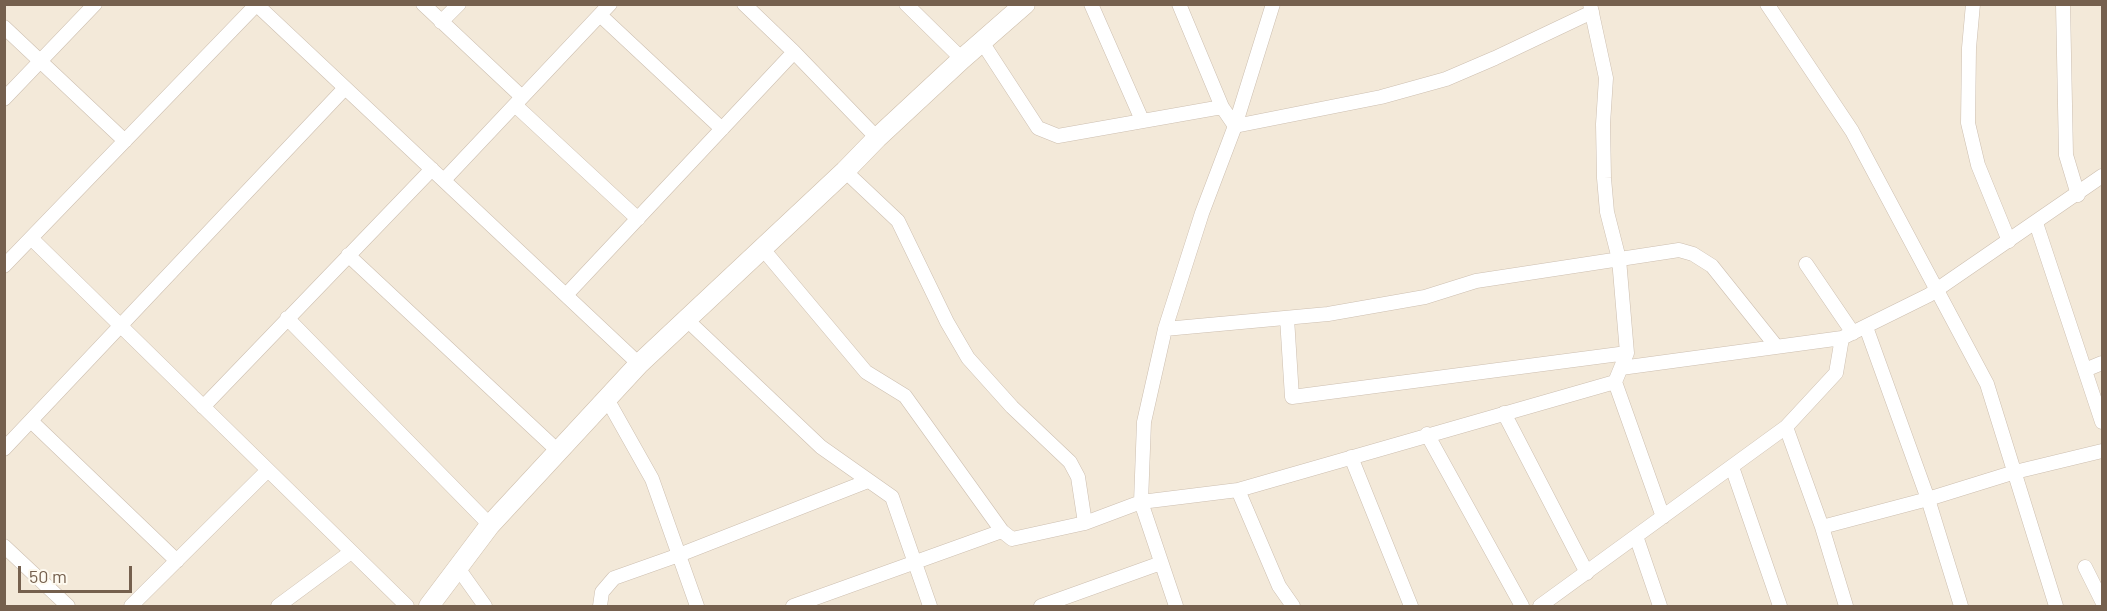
<!DOCTYPE html>
<style>
body{margin:0}
#map{position:relative;width:2107px;height:611px;overflow:hidden;background:#fcf6ea;font-family:Barlow,sans-serif}
canvas{display:block}
.frame{position:absolute;inset:0;border:6px solid #75604e;pointer-events:none}
.scale{position:absolute;left:18px;top:566px;width:114px;height:27px;box-sizing:border-box;border:3px solid #75604e;border-top:0;padding-left:8px;font-size:18px;line-height:21px;white-space:nowrap;color:#75604e;-webkit-text-stroke:4px #fefaf0;paint-order:stroke}
</style>
<div id="map">
<canvas width="2107" height="611"></canvas>
<div class="frame"></div>
<div class="scale">50 m</div>
</div>
<script>
const ctx = document.querySelector('canvas').getContext('2d');
ctx.lineJoin = 'round';
function paint(path, color) { ctx.fillStyle = color; ctx.fill(path, 'evenodd'); }
const shape = rows => new Path2D(rows.map(r => 'M' + r).join(''));
function stroke(path, color, width, dash) { ctx.strokeStyle = color; ctx.lineWidth = width; ctx.lineCap = dash ? 'butt' : 'round'; ctx.setLineDash(dash || []); ctx.stroke(path); }
const residential = shape([
 [5,5,2102,5,2102,606,5,606]
]);
const street = shape([
 [423,4,522,97],
 [744,4,794,52,877,138],
 [906,4,962,59],
 [1091,4,1142,120],
 [1179,4,1222,107,1235,126,1381,97,1446,79,1495,58,1592,12],
 [1590,4,1606,78,1603,124,1604,178,1607,212,1619,259,1627,353,1615,382,1663,517],
 [1767,4,1852,131,1987,384,2056,606],
 [1973,4,1969,48,1968,123,1978,165,2009,241],
 [2063,4,2066,155,2078,195],
 [257,5,639,364],
 [600,15,722,129],
 [441,22,459,4],
 [4,27,125,141],
 [982,42,1038,128,1058,136,1222,107],
 [4,99,95,4],
 [515,105,638,219],
 [845,171,898,221,947,322,968,358,1012,407,1070,462,1078,477,1085,523],
 [444,180,610,4],
 [2036,223,2102,422],
 [31,238,407,606],
 [762,248,866,372,905,396,1002,531,1012,539,1085,523,1141,502,1238,490,1615,382],
 [348,255,558,451],
 [1806,264,1853,333],
 [4,266,257,4],
 [566,295,794,52],
 [287,318,490,525],
 [1287,318,1292,397,1627,353],
 [686,319,821,447,892,497,930,606],
 [1866,327,1928,499,1961,606],
 [1165,329,1328,314,1425,297,1476,281,1679,250,1693,254,1712,266,1776,346],
 [1621,368,1842,338,1929,295,2102,176],
 [2085,370,2102,363],
 [607,399,652,479,697,606],
 [203,407,432,169],
 [1504,413,1587,573],
 [31,421,177,561],
 [1786,427,1822,527,1846,606],
 [1427,434,1522,606],
 [4,449,345,88],
 [1351,457,1411,606],
 [1732,467,1780,606],
 [1238,490,1279,586,1293,606],
 [1822,527,1928,499,2015,472,2102,451],
 [1636,536,1660,606],
 [4,546,68,606],
 [2085,567,2102,601],
 [458,568,485,606],
 [131,606,268,470],
 [278,606,351,552],
 [600,606,602,592,614,578,679,555,868,481],
 [793,606,1002,531],
 [1041,606,1161,563],
 [1176,606,1141,502,1144,422,1165,329,1202,213,1235,126,1273,4],
 [1540,606,1786,427,1836,373,1842,338]
]);
const secondary = shape([
 [429,606,490,525,639,364,845,171,877,138,962,59,1025,4]
]);
paint(residential, '#f3e9d9');
stroke(street, '#cdbfb0', 15);
stroke(secondary, '#d0c0ad', 21);
stroke(street, '#fff', 14);
stroke(secondary, '#fff', 20);
</script>
